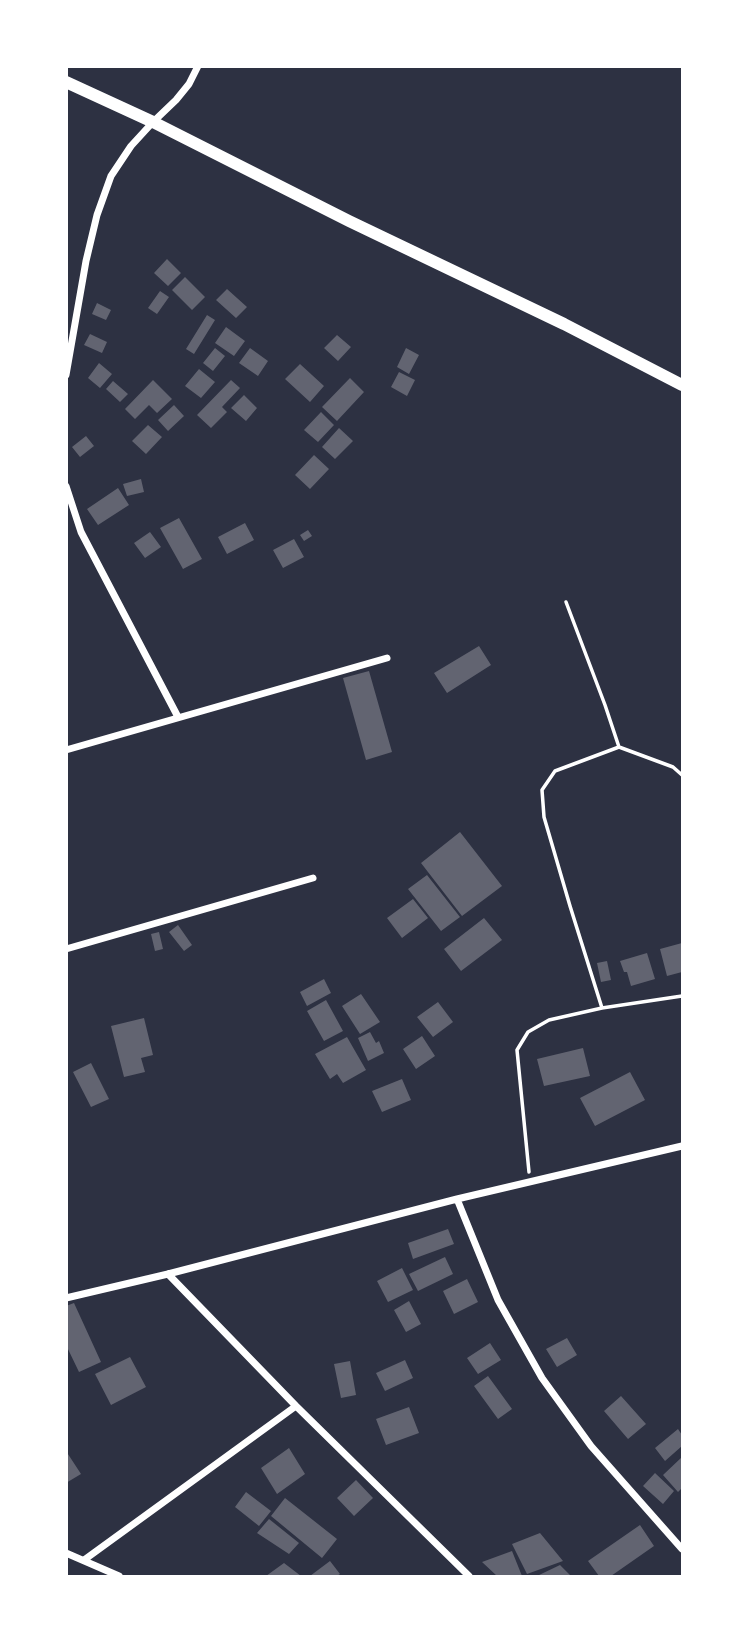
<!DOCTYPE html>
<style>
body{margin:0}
#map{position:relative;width:749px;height:1643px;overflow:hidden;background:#2d3142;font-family:Helvetica,sans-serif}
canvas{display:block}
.frame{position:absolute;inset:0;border:68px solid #fff;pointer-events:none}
</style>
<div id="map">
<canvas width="749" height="1643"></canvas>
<div class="frame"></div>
</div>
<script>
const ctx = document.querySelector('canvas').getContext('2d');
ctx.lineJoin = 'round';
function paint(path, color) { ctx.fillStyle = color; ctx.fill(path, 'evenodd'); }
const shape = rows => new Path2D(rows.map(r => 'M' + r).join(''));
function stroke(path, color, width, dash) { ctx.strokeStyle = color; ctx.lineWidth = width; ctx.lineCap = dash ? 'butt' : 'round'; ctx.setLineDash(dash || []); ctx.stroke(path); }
const building = shape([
 [167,259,181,273,168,286,154,273],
 [185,277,205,297,192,310,172,290],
 [227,289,247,307,236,318,216,300],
 [160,291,169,297,157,314,148,308],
 [97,303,111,310,106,320,92,314],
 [207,315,215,320,194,354,186,349],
 [226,327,245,341,234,356,215,343],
 [90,334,107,342,102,353,84,345],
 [337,335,351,347,338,361,324,348],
 [215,348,225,356,213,371,203,363],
 [250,348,268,361,258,376,239,363],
 [406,348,419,355,409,374,397,367],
 [99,363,112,374,100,388,88,378],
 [300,364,324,386,310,402,285,379],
 [199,369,215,382,201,398,185,386],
 [399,372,415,380,407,396,391,387],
 [350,378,364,392,337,421,322,407],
 [153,380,172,399,157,413,149,405,135,419,125,409],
 [231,380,240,388,222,407,227,412,211,428,197,415],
 [113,381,128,394,120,402,106,389],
 [244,395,257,408,246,421,231,408],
 [174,405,184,416,168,431,158,420],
 [321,412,334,425,318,442,304,430],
 [148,425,162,437,146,454,132,441],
 [339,428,353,441,335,459,322,447],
 [86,436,94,446,80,457,72,447],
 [314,455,329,469,310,489,295,475],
 [141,479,144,492,127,496,123,484],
 [118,488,129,505,98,525,87,509],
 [179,518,202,559,183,569,160,528],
 [245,523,254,540,227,554,218,537],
 [308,530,312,536,304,541,300,535],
 [150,532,161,547,145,558,134,543],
 [294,539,304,557,283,568,273,550],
 [479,646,491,665,447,693,434,673],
 [369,671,392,752,366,760,343,678],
 [460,832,502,886,462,916,421,863],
 [427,875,460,917,441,931,408,889],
 [413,899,428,918,402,938,387,918],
 [484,918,502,940,461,971,444,949],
 [178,925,192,945,184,951,169,932],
 [159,932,163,949,155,951,151,934],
 [682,943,682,972,667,976,660,949],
 [647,953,655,979,631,986,627,972,624,972,620,961],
 [607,961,611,980,601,982,597,963],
 [324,979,331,993,307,1006,300,992],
 [361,994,380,1022,360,1034,342,1006],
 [326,1000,343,1031,324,1041,307,1011],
 [438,1002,453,1022,433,1037,417,1017],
 [144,1018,153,1055,141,1058,145,1072,124,1077,111,1026],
 [370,1032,376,1043,379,1041,384,1053,368,1061,358,1038],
 [422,1036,435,1056,416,1069,403,1049],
 [347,1037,366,1070,343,1083,337,1074,330,1079,315,1054],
 [583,1048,590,1076,544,1086,537,1059],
 [91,1063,109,1099,91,1107,73,1072],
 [630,1072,645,1100,595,1126,580,1098],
 [402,1079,411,1100,382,1112,372,1091],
 [448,1229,454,1244,413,1259,408,1243],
 [445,1257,453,1274,418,1291,409,1274],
 [402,1268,413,1290,388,1302,377,1281],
 [467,1279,478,1302,454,1314,443,1291],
 [409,1301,421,1324,406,1332,394,1310],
 [74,1303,101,1362,79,1372,66,1345,66,1306],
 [567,1338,577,1355,557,1367,546,1349],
 [490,1343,501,1360,478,1374,467,1358],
 [130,1357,146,1387,111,1405,95,1374],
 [405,1360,413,1378,385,1391,376,1373],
 [350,1361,356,1395,341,1398,334,1364],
 [488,1376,512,1409,498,1419,474,1386],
 [621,1396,646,1424,628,1439,604,1411],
 [409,1407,419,1433,386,1445,376,1419],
 [678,1429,682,1435,682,1446,665,1461,655,1448],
 [289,1448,305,1474,277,1494,261,1468],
 [66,1451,81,1474,66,1483],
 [682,1457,682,1488,678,1492,663,1475],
 [655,1473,674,1491,663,1504,643,1486],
 [356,1480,373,1498,354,1516,337,1498],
 [246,1492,271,1511,259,1526,235,1507],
 [285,1498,337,1539,322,1558,271,1516],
 [269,1519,299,1543,289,1554,257,1533],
 [640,1525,654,1546,611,1576,599,1576,588,1561],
 [540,1533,563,1561,527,1574,512,1544],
 [512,1551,522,1576,497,1576,482,1562],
 [330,1561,340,1574,337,1576,310,1576],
 [284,1563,301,1576,266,1576],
 [560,1565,571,1576,537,1576]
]);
const path = shape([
 [566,602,605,705,619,747,555,771,542,790,544,817,570,906,602,1008,682,996],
 [619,747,673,767,682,775],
 [529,1172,517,1050,528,1032,549,1020,602,1008]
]);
const minor = shape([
 [66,375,86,261,97,215,111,176,131,146,153,122,176,100,189,84,198,66],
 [66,486,81,532,178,717],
 [66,750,387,658],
 [66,949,313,878],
 [457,1199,498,1300,542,1378,591,1446,682,1549],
 [168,1274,296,1406,469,1576],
 [66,1298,168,1274,457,1199,682,1146],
 [66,1553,119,1576],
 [84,1560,296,1406]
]);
const tertiary = shape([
 [66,82,153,122,349,221,564,324,682,385]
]);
paint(building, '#626471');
stroke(path, '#fff', 3.5);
stroke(minor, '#fff', 7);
stroke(tertiary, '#fff', 12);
</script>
